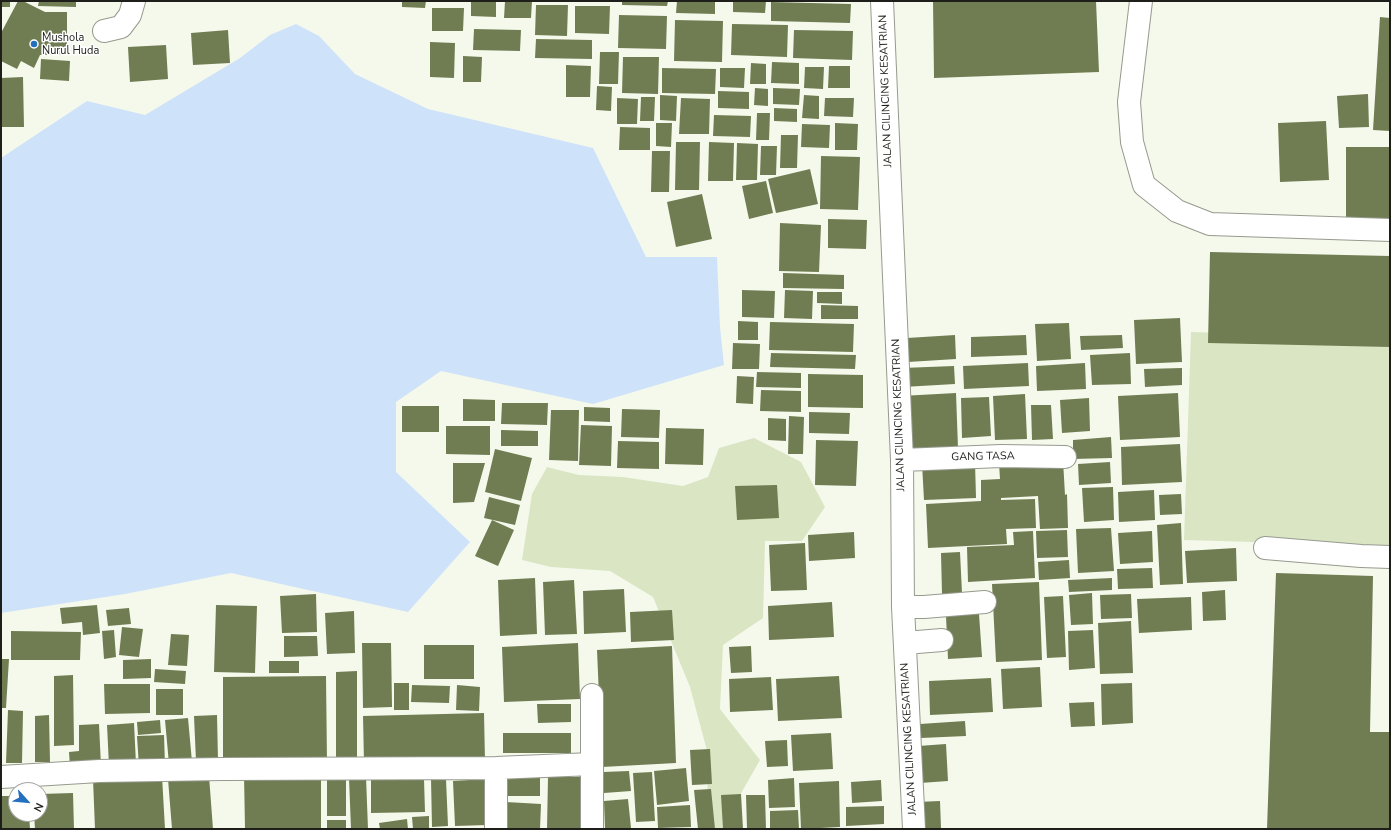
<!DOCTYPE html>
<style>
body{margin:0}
#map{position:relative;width:1391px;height:830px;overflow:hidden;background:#f5f9ec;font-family:"Nunito Sans",sans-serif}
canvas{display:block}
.frame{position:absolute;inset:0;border:2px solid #1e1f1a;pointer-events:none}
.north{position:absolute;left:8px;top:782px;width:40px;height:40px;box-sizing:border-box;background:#fff;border:1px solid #a5a5a3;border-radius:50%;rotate:117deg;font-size:11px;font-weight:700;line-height:16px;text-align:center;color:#1e1f1a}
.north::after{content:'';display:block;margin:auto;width:14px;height:18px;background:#2470bf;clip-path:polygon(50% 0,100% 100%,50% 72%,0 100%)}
</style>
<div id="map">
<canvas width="1391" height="830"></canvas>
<div class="frame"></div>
<div class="north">N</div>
</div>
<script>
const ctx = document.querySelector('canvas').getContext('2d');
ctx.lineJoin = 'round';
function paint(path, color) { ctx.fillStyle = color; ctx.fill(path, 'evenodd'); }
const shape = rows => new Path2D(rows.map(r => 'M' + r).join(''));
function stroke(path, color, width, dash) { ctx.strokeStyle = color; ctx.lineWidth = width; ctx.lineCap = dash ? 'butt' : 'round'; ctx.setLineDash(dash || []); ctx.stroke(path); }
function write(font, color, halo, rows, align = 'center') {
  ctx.font = font + ' "Nunito Sans",sans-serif'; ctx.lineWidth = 3; ctx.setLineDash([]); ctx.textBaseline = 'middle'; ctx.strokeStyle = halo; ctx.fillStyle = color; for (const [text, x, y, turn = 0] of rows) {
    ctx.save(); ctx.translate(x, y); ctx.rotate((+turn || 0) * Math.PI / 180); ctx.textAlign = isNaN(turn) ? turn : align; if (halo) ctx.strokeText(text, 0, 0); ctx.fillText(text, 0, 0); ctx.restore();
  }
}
const green = shape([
 [1191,332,1390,338,1390,546,1184,540],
 [754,438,801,462,825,507,802,541,765,541,763,618,723,645,720,709,760,760,727,818,727,829,703,829,710,762,690,687,653,597,610,571,551,567,522,560,532,494,547,467,579,475,623,477,683,486,708,477,719,448]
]);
const water = shape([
 [296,24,319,36,355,74,428,109,593,148,646,257,717,257,720,327,724,365,593,404,441,371,396,402,396,472,470,542,408,612,231,573,125,594,1,613,1,158,87,101,145,115,240,58,270,35]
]);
const building = shape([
 [1,1,10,1,10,7,1,7],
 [18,1,23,1,45,12,67,12,67,54,40,55,34,68,21,61,17,69,1,61,1,33],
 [39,1,76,1,76,7,38,6],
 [402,1,426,1,425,8,402,7],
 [471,1,496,1,496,17,471,16],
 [505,1,532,1,531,18,504,18],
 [622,1,668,1,667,6,622,5],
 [677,1,715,1,715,14,676,13],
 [733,1,766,1,765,13,733,12],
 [933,1,1096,1,1099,72,934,78],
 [771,2,851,4,850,23,771,21],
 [536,5,568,5,567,36,535,35],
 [575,6,610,6,609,34,575,33],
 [432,8,464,8,463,31,432,31],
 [619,15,667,16,666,49,618,48],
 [1380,17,1390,18,1390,131,1373,130],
 [675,20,723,21,722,62,674,61],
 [732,24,788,25,787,57,731,55],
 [474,29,521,30,520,51,473,50],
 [228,30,230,63,193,65,191,33],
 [794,30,853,31,852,60,793,58],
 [536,39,592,40,592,59,535,58],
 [430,42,455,43,454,78,430,77],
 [166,45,168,79,130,82,128,47],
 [600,52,619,52,618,84,599,84],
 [463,56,482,57,481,82,463,82],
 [623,57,659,57,658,94,622,93],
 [41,59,70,61,69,81,40,79],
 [772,62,799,63,799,84,771,83],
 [751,63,766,64,766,84,750,84],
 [566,65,591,66,590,97,566,97],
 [829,66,850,66,850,88,828,88],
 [805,67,824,67,823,89,804,88],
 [662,68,716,69,715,94,662,93],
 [720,68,745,68,744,88,720,87],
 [23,77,24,127,1,127,1,78],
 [597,86,612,87,611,111,596,110],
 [755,88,768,89,768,106,754,105],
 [773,88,800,89,799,105,773,104],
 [718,91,749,92,749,109,718,108],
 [1368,94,1369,127,1339,128,1337,96],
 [660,95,677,96,676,121,660,120],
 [804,95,819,96,819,119,802,118],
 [641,97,655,97,654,121,640,121],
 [617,98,638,99,637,124,617,124],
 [681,98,710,99,709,134,679,134],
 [825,98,854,98,853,117,824,116],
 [774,108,797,109,797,122,774,121],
 [757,113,770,113,769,140,756,140],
 [714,115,751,116,750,137,713,136],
 [1326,121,1329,180,1280,182,1278,123],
 [656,123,672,123,671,147,656,146],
 [835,123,858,124,857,150,835,150],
 [802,124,830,125,829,148,801,147],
 [620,127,650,128,650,150,619,150],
 [781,135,798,135,797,168,780,168],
 [676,142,700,142,699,190,675,190],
 [709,142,734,143,733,181,708,181],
 [737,143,758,144,757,180,736,180],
 [761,146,777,146,776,175,760,175],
 [1346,147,1390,147,1390,227,1346,227],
 [652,151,670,151,669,192,651,192],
 [821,156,860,157,858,210,820,209],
 [810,169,818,204,776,213,768,179],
 [766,181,773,213,749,219,742,186],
 [702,194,712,239,676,247,667,202],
 [828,219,867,220,866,249,828,248],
 [780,223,821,225,819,272,779,271],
 [1210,252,1390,256,1390,347,1208,343],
 [783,273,844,275,844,289,783,288],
 [742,290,775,291,774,318,742,317],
 [785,290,813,291,812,319,784,318],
 [817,292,842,292,842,304,817,303],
 [821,305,858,306,858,319,821,319],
 [1180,318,1182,362,1136,364,1134,320],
 [738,321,758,322,758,340,738,340],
 [770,322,854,324,853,352,769,350],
 [1069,323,1071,359,1037,361,1035,324],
 [955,335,956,359,908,362,907,338],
 [1026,335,1027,355,971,357,971,337],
 [1122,335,1123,348,1081,350,1080,336],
 [733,343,760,344,759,369,732,369],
 [771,353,856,355,855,369,770,367],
 [1130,353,1131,384,1092,385,1090,355],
 [1028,363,1029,386,964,389,963,366],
 [1085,363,1086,389,1037,391,1036,366],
 [954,366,955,384,903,387,902,368],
 [1182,368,1182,385,1145,387,1144,369],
 [757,372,801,373,801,388,756,387],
 [808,374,863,375,863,408,808,407],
 [737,376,754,377,753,404,736,403],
 [761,390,801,391,801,412,760,411],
 [956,393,958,448,903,450,901,396],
 [1178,393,1180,437,1120,440,1118,396],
 [1025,394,1027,439,995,440,993,396],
 [989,397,991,436,962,438,961,398],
 [1089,398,1090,431,1062,433,1060,400],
 [463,399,495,400,495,421,463,421],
 [502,403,548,403,547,425,501,424],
 [1031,405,1051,405,1053,439,1032,440],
 [402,406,439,406,439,432,402,432],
 [584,407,610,408,610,422,584,421],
 [622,409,660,410,659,438,621,437],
 [551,410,579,410,578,461,549,460],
 [809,412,850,413,849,434,809,433],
 [789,416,804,417,803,454,788,454],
 [768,418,786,419,786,441,768,440],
 [581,425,612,426,611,466,579,465],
 [446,426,490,426,490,455,446,454],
 [666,428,704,429,703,465,665,464],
 [501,430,538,431,538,446,501,446],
 [1111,437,1112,458,1073,459,1073,440],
 [816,440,858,441,856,486,815,485],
 [618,441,659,442,659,469,617,468],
 [1180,444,1182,482,1122,485,1121,447],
 [495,449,532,458,521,501,485,492],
 [1063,460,1065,495,1067,494,1068,528,1040,529,1038,496,1001,498,1001,500,1035,499,1036,528,1006,529,1007,544,928,548,926,504,981,501,981,480,1000,479,999,463],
 [975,462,976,498,924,500,922,464],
 [1110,462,1111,483,1079,485,1078,464],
 [453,463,485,463,474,502,453,503],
 [777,485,779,518,737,520,735,486],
 [1113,487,1114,520,1084,522,1082,488],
 [1154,490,1155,520,1119,522,1118,492],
 [1181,494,1182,514,1160,515,1159,495],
 [489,497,520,505,515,525,484,518],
 [492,520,514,530,498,566,475,556],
 [1181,523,1183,584,1160,585,1157,525],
 [1111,528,1114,571,1078,573,1076,529],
 [1067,530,1068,557,1037,558,1036,531],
 [1033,531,1035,578,968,582,967,547,1014,545,1013,532],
 [1152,531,1153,562,1120,564,1118,533],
 [854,532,855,558,809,561,808,535],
 [805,543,807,590,771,591,769,545],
 [1236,548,1237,581,1187,583,1185,551],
 [960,552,962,593,942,594,941,553],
 [1069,560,1070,578,1039,580,1038,562],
 [1152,568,1153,588,1118,589,1117,569],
 [1276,573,1373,576,1370,732,1390,732,1390,829,1267,829],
 [535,578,537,634,500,636,498,580],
 [1112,578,1112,590,1069,592,1068,580],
 [574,580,577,634,545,635,543,582],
 [1039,582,1042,660,996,662,992,584],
 [624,589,626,632,584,634,583,591],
 [1225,590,1226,620,1203,621,1202,592],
 [1092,593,1093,624,1071,625,1069,595],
 [316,594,317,632,282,633,280,596],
 [1131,594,1132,618,1101,619,1100,595],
 [1063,596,1066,657,1047,658,1044,597],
 [1191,597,1192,630,1139,633,1137,599],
 [832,602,834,637,769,640,768,606],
 [97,605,100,633,83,635,82,622,62,624,60,608],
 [216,605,257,606,255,673,214,672],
 [129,608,131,624,108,626,106,610],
 [672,610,674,640,631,642,630,612],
 [354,611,355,653,327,654,325,613],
 [979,614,982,657,948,659,946,616],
 [1131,621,1133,673,1100,674,1098,623],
 [122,627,143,629,139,657,119,655],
 [114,630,116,657,104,659,102,631],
 [1093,630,1095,668,1069,670,1068,631],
 [11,631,81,632,80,660,11,660],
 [171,634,189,635,187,666,168,665],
 [284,636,317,636,318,656,284,657],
 [362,643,391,643,392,707,363,708],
 [578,643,580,699,504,702,502,647],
 [424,645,474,645,474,679,424,679],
 [672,646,676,763,602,767,597,650],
 [751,646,752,672,731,673,729,647],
 [1,659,9,659,6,708,1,708],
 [151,659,151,678,123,679,123,660],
 [269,661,299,661,299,673,269,673],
 [1040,667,1042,707,1003,709,1001,669],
 [155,669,186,671,185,684,154,682],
 [357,671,357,759,336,759,336,672],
 [73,675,74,745,54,746,54,676],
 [326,676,327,763,223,764,223,677],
 [839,676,842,718,778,721,776,679],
 [771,677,773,710,730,712,729,679],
 [991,678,993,712,930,715,929,681],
 [394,683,409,683,409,710,394,710],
 [1132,683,1133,723,1102,725,1101,684],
 [104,684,150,684,150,713,105,714],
 [412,685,450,686,449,703,411,702],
 [457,685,480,687,479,711,456,710],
 [156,689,183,689,183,715,156,715],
 [1094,702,1095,726,1071,727,1069,703],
 [537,704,571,704,571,722,538,723],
 [8,710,23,711,22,763,6,763],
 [484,713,485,761,364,763,363,716],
 [49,715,50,762,35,762,35,716],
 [217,715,218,760,196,761,194,716],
 [188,718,192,762,169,764,165,720],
 [160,720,161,733,138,735,137,722],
 [965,721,966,736,921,738,920,724],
 [134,723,136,764,109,766,107,725],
 [99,724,101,766,70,767,69,752,79,751,79,725],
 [503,733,571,733,571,753,503,753],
 [831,733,833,769,793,771,791,735],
 [164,735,165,765,139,767,137,736],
 [787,740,788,766,767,767,765,741],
 [946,744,948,781,920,783,918,746],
 [710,749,712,784,692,785,690,750],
 [686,768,689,801,657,805,654,771],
 [629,771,631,791,604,793,603,772],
 [321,772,321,829,245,829,244,774],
 [652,772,655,821,636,822,633,773],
 [162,776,165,829,95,829,93,779],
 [209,776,213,829,172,829,168,779],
 [505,776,540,777,540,796,505,796],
 [366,777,368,829,351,829,349,778],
 [548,777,580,777,580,829,547,829],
 [346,778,346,816,327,816,327,779],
 [794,778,795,807,769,808,768,780],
 [424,779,425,812,371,813,371,780],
 [431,779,446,779,448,826,432,827],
 [486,779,488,825,455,826,453,781],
 [881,780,882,801,852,803,851,782],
 [839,781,840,827,801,829,799,783],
 [711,789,715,829,698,829,694,790],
 [73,793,74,829,35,829,34,814,40,814,40,794],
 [741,794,743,829,723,829,721,795],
 [746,795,765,795,766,829,747,829],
 [1,796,16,796,16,814,29,814,30,829,1,829],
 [628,799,631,828,605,829,604,801],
 [940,801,941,828,918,829,917,802],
 [506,802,541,804,540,829,505,829],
 [690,805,691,827,658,828,657,807],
 [884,806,884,824,846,826,846,807],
 [798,810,799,829,770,829,770,811],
 [429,816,429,829,413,829,412,817],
 [407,819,408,829,380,829,379,823],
 [327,820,346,820,346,829,327,829]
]);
const minor = shape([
 [882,1,902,460,903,607,914,829],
 [1141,1,1129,102,1132,142,1144,185,1177,211,1210,224,1390,230],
 [104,31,121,27,130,15,134,1],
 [902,460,1001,456,1065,457],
 [1265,548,1361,556,1390,557],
 [903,607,924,607,985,602],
 [905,643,942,640],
 [592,695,592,829],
 [1,777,99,771,223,769,496,768,592,764],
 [496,829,496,768]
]);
const markers = [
 [34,44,4,"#2470bf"]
];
const poiNames = [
 ["Mushola",42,38],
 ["Nurul Huda",42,51]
];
const streetNames = [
 ["JALAN CILINCING KESATRIAN",886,91,-92],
 ["JALAN CILINCING KESATRIAN",899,415,-92],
 ["GANG TASA",983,457,-1],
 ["JALAN CILINCING KESATRIAN",909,739,-93]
];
paint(green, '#dae5c4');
paint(water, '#cee2f9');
paint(building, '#707d52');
stroke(minor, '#969a8e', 24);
stroke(minor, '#fff', 22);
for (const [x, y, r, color] of markers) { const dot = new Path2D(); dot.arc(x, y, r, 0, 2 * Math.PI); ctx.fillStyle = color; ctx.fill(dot); stroke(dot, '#fff', 1.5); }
write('11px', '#1e1f1a', '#fff', poiNames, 'left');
write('11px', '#1e1f1a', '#fff', streetNames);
</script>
